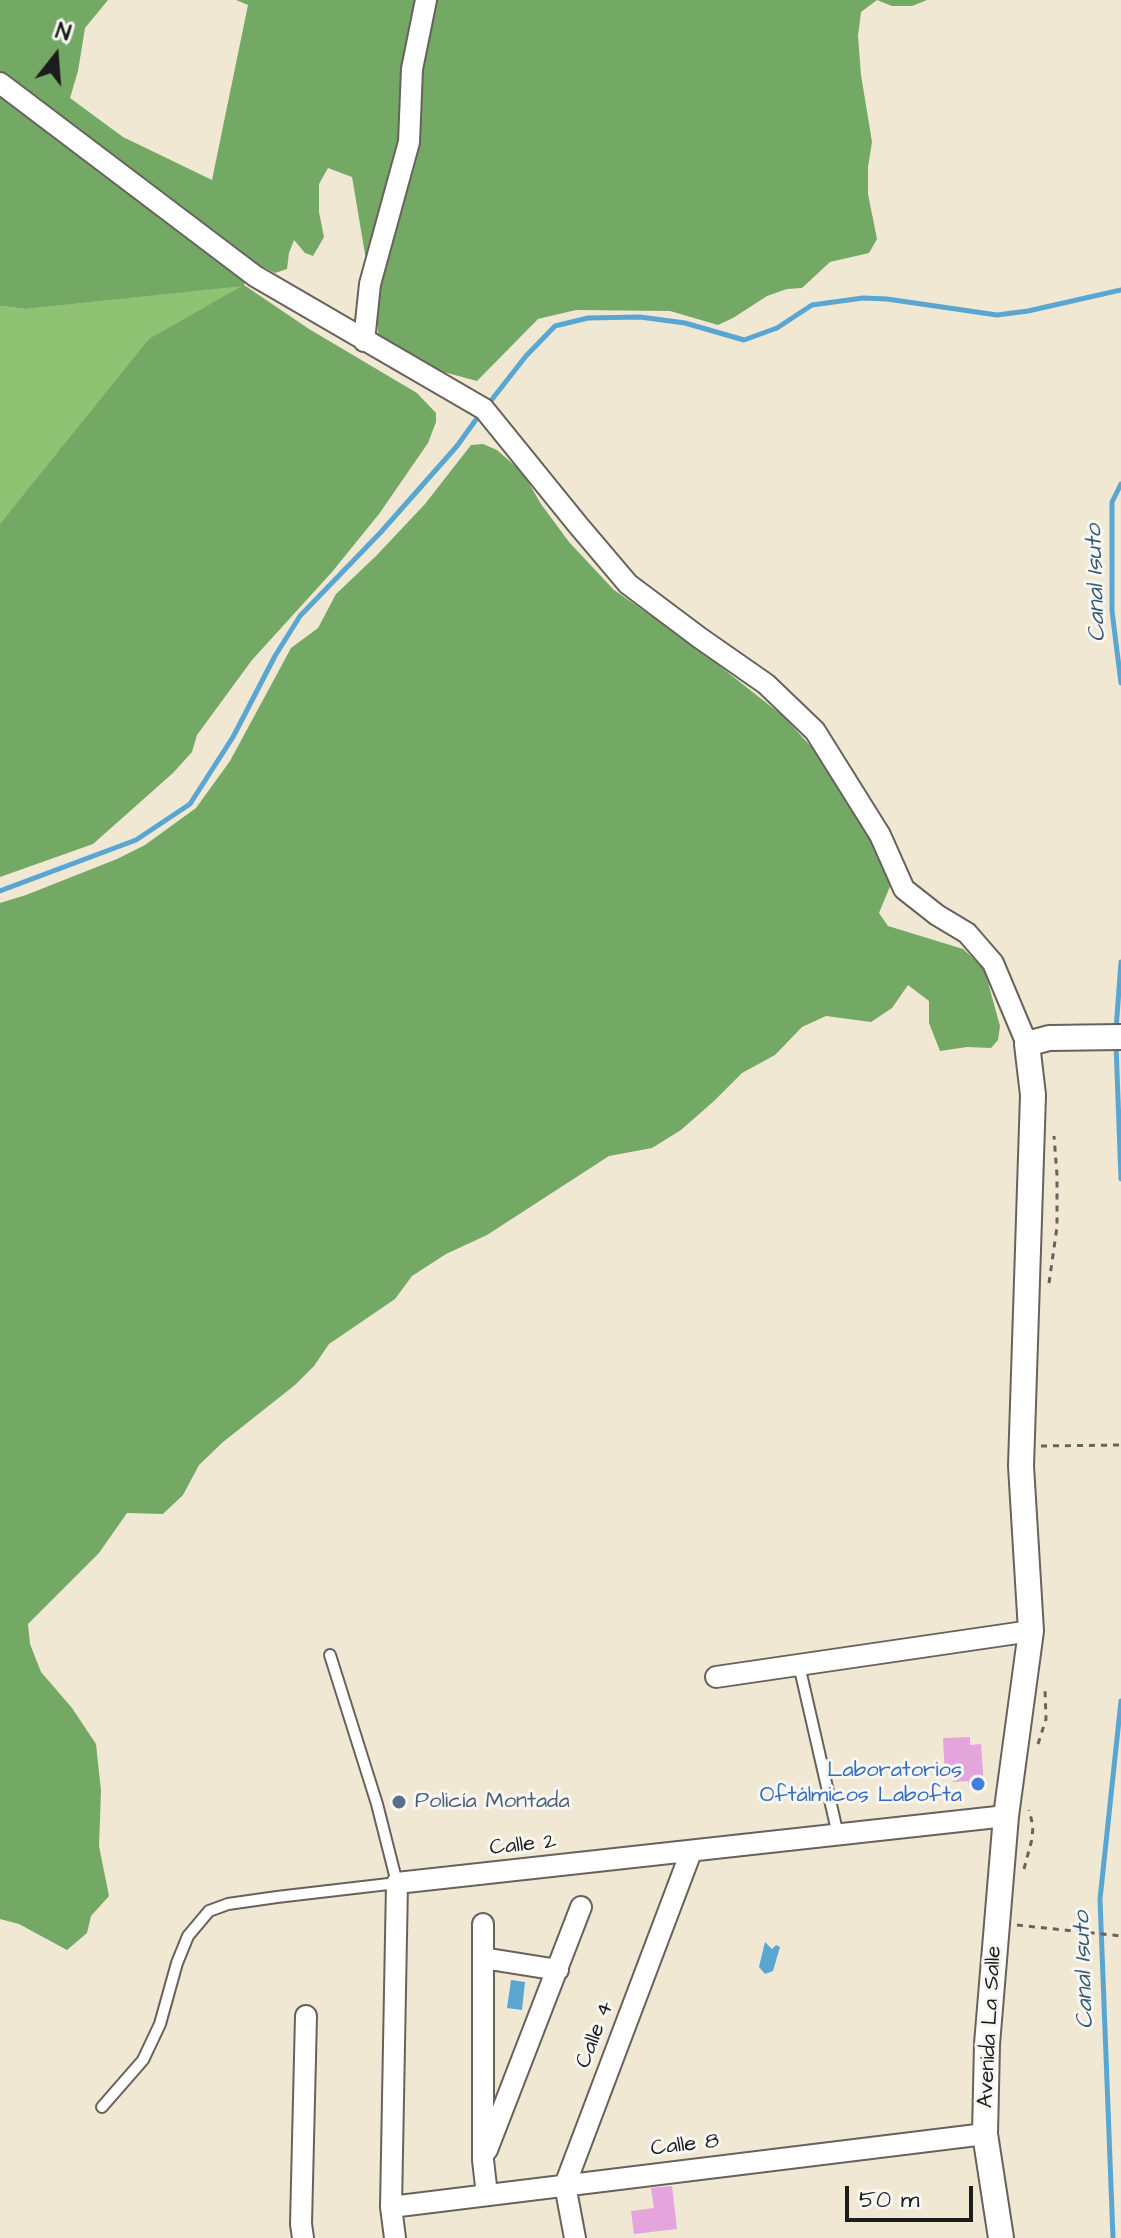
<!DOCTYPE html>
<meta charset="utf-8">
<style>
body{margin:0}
#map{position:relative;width:1121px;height:2238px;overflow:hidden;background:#f1e8d3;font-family:"Architects Daughter",sans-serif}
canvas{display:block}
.north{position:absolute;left:16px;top:16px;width:80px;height:80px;-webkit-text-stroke:6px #f6f6f2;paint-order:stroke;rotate:17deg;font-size:22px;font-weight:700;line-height:32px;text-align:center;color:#1c1c1c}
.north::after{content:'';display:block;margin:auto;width:28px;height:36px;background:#1c1c1c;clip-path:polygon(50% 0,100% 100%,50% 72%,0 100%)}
.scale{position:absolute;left:845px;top:2186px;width:128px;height:36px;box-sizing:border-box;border:4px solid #1c1c1c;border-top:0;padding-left:10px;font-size:24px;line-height:28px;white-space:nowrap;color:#1c1c1c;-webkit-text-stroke:6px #f6f6f2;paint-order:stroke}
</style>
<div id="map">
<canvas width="1121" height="2238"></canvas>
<div class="north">N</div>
<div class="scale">50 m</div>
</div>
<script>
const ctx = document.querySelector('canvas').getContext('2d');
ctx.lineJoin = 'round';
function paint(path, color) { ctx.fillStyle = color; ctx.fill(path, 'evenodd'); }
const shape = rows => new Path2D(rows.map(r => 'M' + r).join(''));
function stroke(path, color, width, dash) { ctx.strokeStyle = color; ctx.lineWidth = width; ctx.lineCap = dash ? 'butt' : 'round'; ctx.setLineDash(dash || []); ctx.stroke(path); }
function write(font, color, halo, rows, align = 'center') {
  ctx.font = font + ' "Architects Daughter",sans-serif'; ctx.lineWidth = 6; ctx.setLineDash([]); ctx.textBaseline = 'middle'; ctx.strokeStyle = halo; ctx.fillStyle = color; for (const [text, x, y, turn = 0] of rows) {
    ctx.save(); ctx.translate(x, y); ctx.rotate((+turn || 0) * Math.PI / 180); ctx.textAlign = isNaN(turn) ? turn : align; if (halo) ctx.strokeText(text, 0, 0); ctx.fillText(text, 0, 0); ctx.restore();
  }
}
const green = shape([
 [244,285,0,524,0,306,26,309]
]);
const forest = shape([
 [0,0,108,0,85,28,78,71,70,98,123,137,212,180,248,5,236,0,927,0,912,6,892,6,877,0,861,12,858,36,861,75,872,142,868,167,868,194,877,239,869,253,830,262,802,288,787,289,767,296,733,318,718,325,670,311,576,310,538,319,477,381,440,371,377,336,378,331,352,177,328,168,319,184,319,212,324,237,313,256,305,253,294,240,289,253,287,269,275,273,250,260,244,285,309,329,417,393,436,413,436,422,428,443,379,514,332,572,252,660,197,735,192,752,173,773,93,844,0,877,0,524,149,339,242,286,26,309,0,306],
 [483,444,497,450,523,473,541,504,569,542,614,590,688,641,783,716,828,765,861,818,891,884,879,913,888,926,963,949,984,968,1000,1026,998,1040,991,1048,967,1047,940,1051,929,1023,929,1001,908,985,892,1008,871,1022,826,1016,802,1027,775,1055,742,1073,714,1101,681,1130,652,1148,609,1156,487,1235,446,1254,412,1276,395,1299,329,1344,314,1366,295,1385,223,1442,199,1465,183,1495,163,1514,127,1513,99,1553,28,1624,30,1644,41,1672,72,1708,96,1744,101,1791,99,1846,109,1896,91,1916,87,1933,67,1950,19,1924,0,1919,0,903,26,895,117,859,145,845,196,808,230,761,291,648,318,628,336,594,376,556,425,504,471,445]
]);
const water = shape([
 [765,1942,772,1949,776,1945,780,1947,773,1971,765,1974,759,1967],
 [511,1980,525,1982,522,2010,507,2008]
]);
const stream = shape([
 [486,407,526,356,555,326,588,318,640,317,685,323,744,340,777,328,812,305,863,298,887,299,997,315,1028,311,1121,290],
 [1121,484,1112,502,1112,611,1121,683],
 [0,891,136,840,190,804,233,737,275,656,300,616,381,532,457,446,480,414],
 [1116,1030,1121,962],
 [1116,1044,1121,1179],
 [1113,2238,1100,1899,1121,1701]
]);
const building = shape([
 [970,1737,970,1745,981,1744,984,1787,969,1788,968,1781,953,1782,953,1777,945,1778,943,1738],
 [672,2186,677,2229,634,2234,631,2211,654,2208,651,2188]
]);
const path = shape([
 [1049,1283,1057,1227,1057,1175,1054,1136],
 [1041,1446,1121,1445],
 [1038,1744,1046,1719,1045,1689],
 [1024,1869,1032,1839,1033,1826,1029,1810],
 [1017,1925,1121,1936]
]);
const service = shape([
 [799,1665,838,1835],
 [102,2107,143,2060,160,2024,177,1963,188,1936,209,1911,228,1904,277,1897,397,1883,377,1804,330,1655]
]);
const minor = shape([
 [0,83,255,276,484,409,578,525,628,584,700,638,766,684,815,731,880,835,904,889,937,915,967,933,993,963,1027,1044],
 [364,341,370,284,409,142,412,69,426,0],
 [716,1677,1031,1631],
 [483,1924,483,2160,487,2195],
 [483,1958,558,1970],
 [487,2150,581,1907],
 [391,2207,985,2134],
 [303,2238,301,2224,306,2016],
 [395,2238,391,2207,397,1883,1006,1816],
 [575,2238,565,2185,691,1852]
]);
const tertiary = shape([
 [1001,2238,985,2134,987,2044,1006,1816,1031,1631,1021,1466,1033,1095,1027,1044,1049,1038,1121,1037]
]);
const markers = [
 [978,1784,8,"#3f7fe0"],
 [399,1802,8,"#5c6f8a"]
];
const shopNames = [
 ["Laboratorios",962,1771],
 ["Oftálmicos Labofta",962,1796]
];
const serviceNames = [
 ["Policía Montada",415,1802]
];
const streetNames = [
 ["Calle 2",523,1846,-6],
 ["Avenida La Salle",991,2027,-87],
 ["Calle 4",596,2035,-69],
 ["Calle 8",685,2146,-7]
];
const waterNames = [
 ["Canal Isuto",1097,583,-92],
 ["Canal Isuto",1085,1970,-92]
];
paint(green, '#90c273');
paint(forest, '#74a865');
paint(water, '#5aa6d2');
stroke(stream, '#5aa6d2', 5);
paint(building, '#e4a5dc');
stroke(service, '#67635c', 14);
stroke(minor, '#67635c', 24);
stroke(tertiary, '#67635c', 28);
stroke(path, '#67635c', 3, [6, 6]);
stroke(service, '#fff', 10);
stroke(minor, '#fff', 20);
stroke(tertiary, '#fff', 24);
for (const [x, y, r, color] of markers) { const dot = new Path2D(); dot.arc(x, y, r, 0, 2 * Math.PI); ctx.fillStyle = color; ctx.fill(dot); stroke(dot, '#f6f6f2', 3); }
write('22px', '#366cbe', '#f6f6f2', shopNames, 'right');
write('22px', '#4e5e75', '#f6f6f2', serviceNames, 'left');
write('22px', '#1c1c1c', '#f6f6f2', streetNames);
write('italic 24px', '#385a6e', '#f6f6f2', waterNames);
</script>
